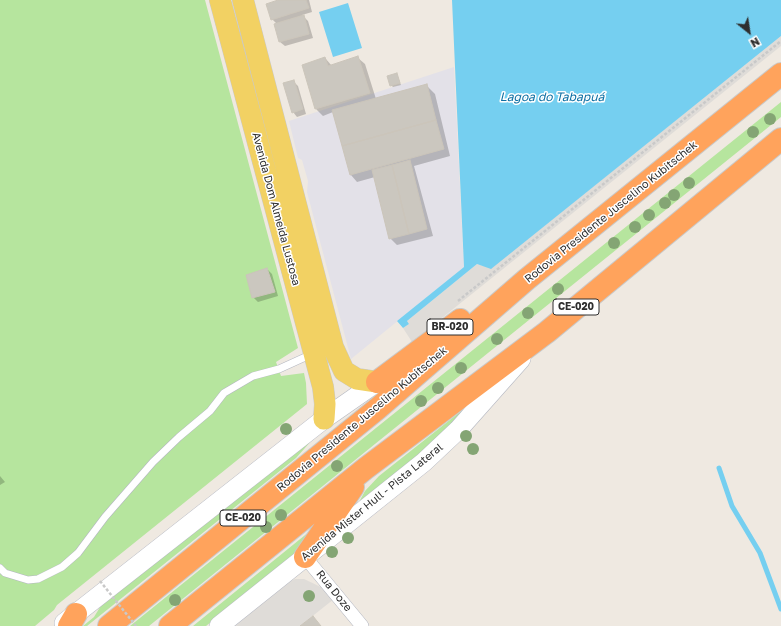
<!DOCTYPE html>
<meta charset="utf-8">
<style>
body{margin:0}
#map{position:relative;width:781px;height:626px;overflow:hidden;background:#efe9e1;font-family:"Golos Text",sans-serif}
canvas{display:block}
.north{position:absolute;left:729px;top:12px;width:40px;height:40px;-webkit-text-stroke:3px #fff;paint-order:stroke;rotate:150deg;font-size:11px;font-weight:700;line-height:16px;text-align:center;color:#2e2e2e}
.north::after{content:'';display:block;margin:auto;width:14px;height:18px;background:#2e2e2e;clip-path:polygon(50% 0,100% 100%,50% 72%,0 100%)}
</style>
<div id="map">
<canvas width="781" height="626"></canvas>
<div class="north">N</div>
</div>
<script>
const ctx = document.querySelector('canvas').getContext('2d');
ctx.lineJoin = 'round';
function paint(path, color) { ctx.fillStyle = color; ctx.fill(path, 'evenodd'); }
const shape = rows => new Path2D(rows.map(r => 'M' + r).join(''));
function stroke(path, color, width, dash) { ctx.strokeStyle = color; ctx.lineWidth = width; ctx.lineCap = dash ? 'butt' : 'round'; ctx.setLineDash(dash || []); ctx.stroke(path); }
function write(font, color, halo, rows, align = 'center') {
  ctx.font = font + ' "Golos Text",sans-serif'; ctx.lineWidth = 3; ctx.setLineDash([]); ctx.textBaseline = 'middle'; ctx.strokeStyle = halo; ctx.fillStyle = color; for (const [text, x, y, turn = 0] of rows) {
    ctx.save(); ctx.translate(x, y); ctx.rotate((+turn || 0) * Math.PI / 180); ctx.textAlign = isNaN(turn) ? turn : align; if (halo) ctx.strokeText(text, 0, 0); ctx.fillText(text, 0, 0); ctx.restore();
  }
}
const industrial = shape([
 [454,67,464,267,351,359,307,192,308,181,302,160,298,158,289,121]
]);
const green = shape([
 [0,0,205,0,298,348,276,362,281,376,304,373,306,383,307,404,57,605,54,610,35,626,0,626],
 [781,102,781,117,149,626,130,626],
 [465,408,446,434,359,502,365,491,379,476],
 [313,439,296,458,87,626,83,626,94,617,102,604],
 [315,527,305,545,271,574,206,626,193,626]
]);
const plaza = shape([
 [781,36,781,46,412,342,403,328,409,324,407,321,477,264,491,268],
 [295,579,304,579,325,589,334,599,300,626,233,626,287,583]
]);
const water = shape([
 [452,0,781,0,781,36,491,269,477,264,407,321,409,324,403,328,397,321,464,267],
 [348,3,362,48,333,57,319,12]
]);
const shadow = shape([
 [282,0,309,0,312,12,302,15,308,21,313,38,285,46,280,42,277,24,272,19],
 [325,58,332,66,358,58,365,64,376,99,426,85,435,94,450,156,414,166,433,236,397,245,390,238,375,177,357,182,351,175,333,112,323,116,316,109,303,65],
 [397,74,401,85,393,87,391,85],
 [293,81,298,86,306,114,297,117,293,112],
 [267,269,272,274,278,296,258,302,253,297],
 [0,476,5,482,0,485]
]);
const stream = shape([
 [719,468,732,506,760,553,781,609]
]);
const building = shape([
 [278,0,306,0,309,8,271,20,266,4,278,0],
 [304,15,309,34,279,42,274,24,304,15],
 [358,56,370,93,315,109,302,65,325,57,328,66,358,56],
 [397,73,400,83,390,86,387,76,397,73],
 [294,80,303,109,292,113,283,83,294,80],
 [427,84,436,120,342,146,332,110,427,84],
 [436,120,444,149,350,175,342,146,436,120],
 [410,160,427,229,409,234,392,165,410,160],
 [392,165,409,234,389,239,372,170,392,165],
 [267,268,275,292,252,298,246,275,267,268],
 [313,616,321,626,300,626,313,616]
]);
const path = shape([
 [458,301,781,41]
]);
const lane = shape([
 [0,568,5,573,28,580,38,579,62,567,78,553,105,517,153,462,179,437,210,411,224,393,253,376,279,369,312,354]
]);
const street = shape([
 [305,557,362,626]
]);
const secondary = shape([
 [64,623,324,419,377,382],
 [219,626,424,462,458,430,521,359]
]);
const primary = shape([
 [220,0,323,387,325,404,324,419],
 [243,0,333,347,344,371,357,379,377,382]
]);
const highway = shape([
 [377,382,460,320],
 [305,557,353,487],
 [69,626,76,614],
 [109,626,377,409,527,279,781,74],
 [170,626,366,468,547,332,781,139]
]);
const pathBridge = shape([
 [100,581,136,626]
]);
const trees = [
 [770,119],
 [753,132],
 [689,183],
 [674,195],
 [665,203],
 [649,215],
 [635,227],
 [614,243],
 [558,289],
 [528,313],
 [497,339],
 [461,368],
 [438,388],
 [421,401],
 [286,429],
 [466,436],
 [473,449],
 [337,466],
 [281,515],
 [266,527],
 [348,538],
 [332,552],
 [309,596],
 [175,600]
];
const shields = [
 [576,307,46],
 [450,327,46],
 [243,518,46]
];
const shieldNames = [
 ["CE-020",576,307],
 ["BR-020",450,327],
 ["CE-020",243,518]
];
const streetNames = [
 ["Avenida Dom Almeida Lustosa",276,209,75],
 ["Rodovia Presidente Juscelino Kubitschek",611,212,-39],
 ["Rodovia Presidente Juscelino Kubitschek",362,419,-40],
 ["Avenida Mister Hull - Pista Lateral",372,502,-39],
 ["Rua Doze",334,591,51]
];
const waterNames = [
 ["Lagoa do Tabapuá",552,97]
];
paint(industrial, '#e3e1e8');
paint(green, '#b6e59e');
paint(plaza, '#dfdcd8');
paint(water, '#75cff0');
paint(shadow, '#0003');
stroke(stream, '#75cff0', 5);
paint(building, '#cbc7bf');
stroke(building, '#cbc5ba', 1);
stroke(lane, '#b4b7c1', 8);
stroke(street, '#b4b7c1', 14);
stroke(secondary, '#b4b7c1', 20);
stroke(primary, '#c9c9c9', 22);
stroke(highway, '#c9c9c9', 24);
stroke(path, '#c9c9c9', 2.5, [3, 2]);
stroke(lane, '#fff', 7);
stroke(street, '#fff', 13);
stroke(secondary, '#fff', 19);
stroke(primary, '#f2d163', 21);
stroke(highway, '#ffa35c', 22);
stroke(pathBridge, '#c9c9c9', 2.5, [3, 2]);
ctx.fillStyle = '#84a574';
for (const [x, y] of trees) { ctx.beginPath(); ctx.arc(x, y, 6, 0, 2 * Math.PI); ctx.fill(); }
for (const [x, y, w] of shields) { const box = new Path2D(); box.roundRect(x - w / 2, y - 8, w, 16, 3); ctx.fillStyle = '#fff'; ctx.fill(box); stroke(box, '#2e2e2e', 1); }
write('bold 10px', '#2e2e2e', null, shieldNames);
write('11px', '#2e2e2e', '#fff', streetNames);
write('italic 12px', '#0d6fa3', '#fff', waterNames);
</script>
